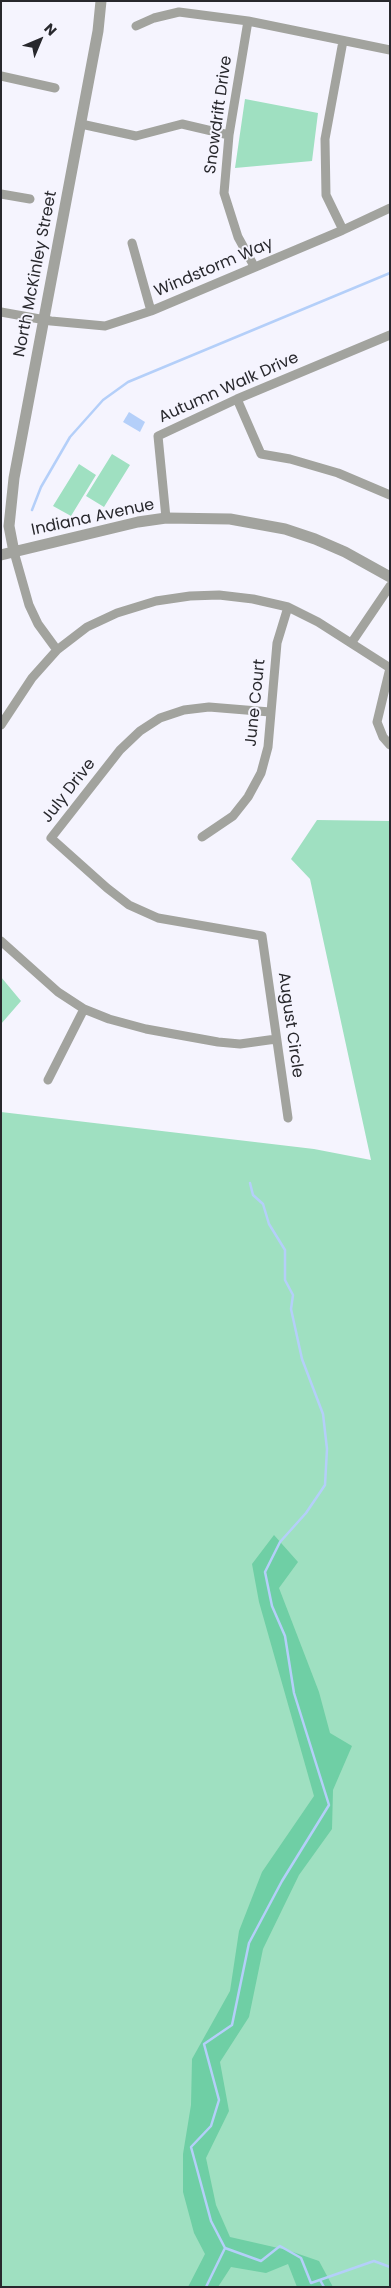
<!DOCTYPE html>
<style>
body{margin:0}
#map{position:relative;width:391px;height:2288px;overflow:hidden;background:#f5f4fe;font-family:Poppins,sans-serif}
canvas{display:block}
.frame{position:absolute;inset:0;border:2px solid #28282d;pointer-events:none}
.north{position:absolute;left:15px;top:15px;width:50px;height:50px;-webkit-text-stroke:4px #f5f4fe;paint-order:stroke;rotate:45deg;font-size:14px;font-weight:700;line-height:20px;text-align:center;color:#28282d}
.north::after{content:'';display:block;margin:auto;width:18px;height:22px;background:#28282d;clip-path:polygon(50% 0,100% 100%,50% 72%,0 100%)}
</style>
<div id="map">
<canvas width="391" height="2288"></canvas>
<div class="frame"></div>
<div class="north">N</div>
</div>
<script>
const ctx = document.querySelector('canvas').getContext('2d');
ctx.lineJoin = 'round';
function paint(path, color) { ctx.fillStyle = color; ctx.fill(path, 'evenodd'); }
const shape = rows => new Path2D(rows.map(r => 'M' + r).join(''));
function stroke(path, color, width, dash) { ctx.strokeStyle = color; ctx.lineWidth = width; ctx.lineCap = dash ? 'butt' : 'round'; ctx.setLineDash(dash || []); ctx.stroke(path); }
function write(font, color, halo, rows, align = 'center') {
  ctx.font = font + ' Poppins,sans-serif'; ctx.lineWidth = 4; ctx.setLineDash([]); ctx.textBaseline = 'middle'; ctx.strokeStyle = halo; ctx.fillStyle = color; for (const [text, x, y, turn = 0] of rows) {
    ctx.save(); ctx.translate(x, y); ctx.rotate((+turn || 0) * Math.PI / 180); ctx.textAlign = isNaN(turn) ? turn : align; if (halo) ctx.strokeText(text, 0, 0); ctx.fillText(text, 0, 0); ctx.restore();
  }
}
const green = shape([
 [245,99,318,113,312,161,235,168],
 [112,454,130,465,104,507,86,496],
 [79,464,96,475,71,516,53,506],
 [317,820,390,821,390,2287,1,2287,1,1112,314,1149,371,1160,310,879,291,859],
 [1,977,21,1001,1,1024]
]);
const forest = shape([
 [274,1535,298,1562,279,1588,319,1692,330,1733,352,1746,333,1790,332,1829,299,1875,263,1949,249,2017,220,2062,229,2111,206,2158,216,2205,230,2237,287,2250,319,2261,333,2287,297,2287,288,2264,266,2273,231,2267,218,2287,188,2287,205,2254,194,2233,183,2192,183,2154,191,2105,192,2059,230,1991,239,1931,262,1872,314,1796,259,1602,252,1564]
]);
const water = shape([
 [129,412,145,422,140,432,123,422]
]);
const stream = shape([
 [32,510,41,487,70,437,103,400,128,382,390,273],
 [250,1183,253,1195,263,1204,269,1224,285,1250,285,1280,293,1295,291,1309,302,1359,323,1414,327,1449,325,1485,306,1513,280,1542,265,1572,272,1606,285,1636,294,1693,329,1805,282,1881,249,1943,232,2025,204,2044,219,2100,211,2126,191,2147,211,2221,225,2248,261,2261,280,2246,301,2258,311,2283,374,2261,390,2267],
 [320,2280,324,2287],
 [206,2287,225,2248]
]);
const minor = shape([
 [248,21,229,135,224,193,238,237,254,266],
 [136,26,154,18,179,12,248,21,390,50],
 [1,76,55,88],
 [81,124,136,136,182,124,229,135],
 [1,194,30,199],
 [343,230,326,195,325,139,343,41],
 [132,243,151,311],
 [1,312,51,321,105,326,151,311,343,230,390,208],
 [237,399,261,454,290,459,338,473,390,495],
 [166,518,158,436,237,399,390,335],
 [14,552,29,605,38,624,57,650],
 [352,642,390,586],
 [270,712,209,707,184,710,160,718,140,731,120,750,51,838,107,888,129,905,158,918,262,936,288,1118],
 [1,725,32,678,57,650,87,627,117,613,156,601,190,596,219,595,253,599,288,607,318,622,390,668,377,722,383,737,390,745],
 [202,837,233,816,248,797,261,773,268,747,277,643,288,607],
 [1,941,58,992,84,1009,109,1019,146,1029,218,1042,240,1044,276,1039],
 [48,1080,84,1009]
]);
const tertiary = shape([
 [14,552,9,526,14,478,98,31,101,1],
 [1,555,138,522,166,518,230,519,285,529,315,539,345,552,390,577]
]);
const streetNames = [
 ["Snowdrift Drive",219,115,-82],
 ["Windstorm Way",214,268,-23],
 ["North McKinley Street",36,274,-79],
 ["Autumn Walk Drive",229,388,-24],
 ["Indiana Avenue",93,518,-12],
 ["June Court",256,703,-84],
 ["July Drive",69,791,-52],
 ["August Circle",290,1025,82]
];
paint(green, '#9fe0c1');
paint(forest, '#6fcfa5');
paint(water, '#b4cff9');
stroke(stream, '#b4cff9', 2.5);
stroke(minor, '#a2a39e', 9);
stroke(tertiary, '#a2a39e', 11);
write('16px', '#28282d', '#f5f4fe', streetNames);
</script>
